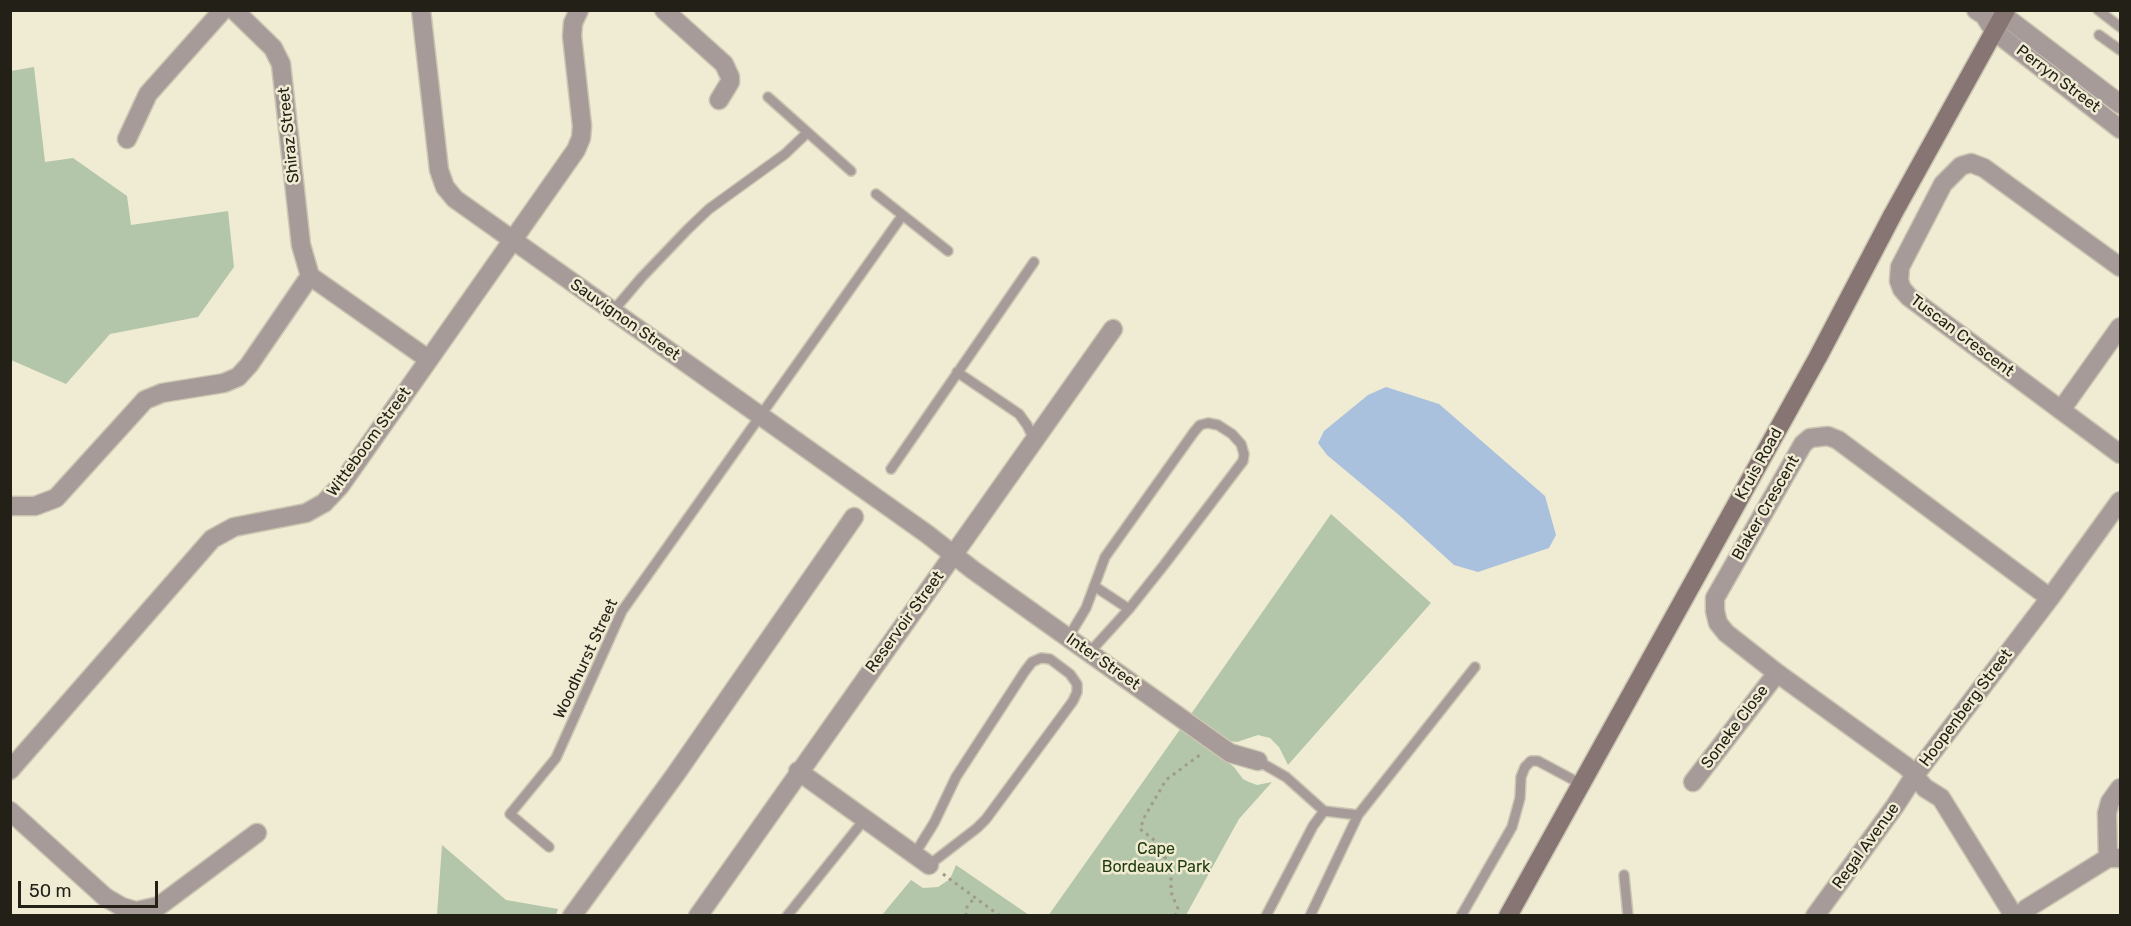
<!DOCTYPE html>
<style>
body{margin:0}
#map{position:relative;width:2131px;height:926px;overflow:hidden;background:#f0ebd3;font-family:Rubik,sans-serif}
canvas{display:block}
.frame{position:absolute;inset:0;border:12px solid #222017;pointer-events:none}
.scale{position:absolute;left:18px;top:881px;width:140px;height:27px;box-sizing:border-box;border:3px solid #222017;border-top:0;padding-left:8px;font-size:18px;line-height:21px;white-space:nowrap;color:#222017;-webkit-text-stroke:4px #f0ebd3;paint-order:stroke}
</style>
<div id="map">
<canvas width="2131" height="926"></canvas>
<div class="frame"></div>
<div class="scale">50 m</div>
</div>
<script>
const ctx = document.querySelector('canvas').getContext('2d');
ctx.lineJoin = 'round';
function paint(path, color) { ctx.fillStyle = color; ctx.fill(path, 'evenodd'); }
const shape = rows => new Path2D(rows.map(r => 'M' + r).join(''));
function stroke(path, color, width, dash) { ctx.strokeStyle = color; ctx.lineWidth = width; ctx.lineCap = dash ? 'butt' : 'round'; ctx.setLineDash(dash || []); ctx.stroke(path); }
function write(font, color, halo, rows, align = 'center') {
  ctx.font = font + ' Rubik,sans-serif'; ctx.lineWidth = 5; ctx.setLineDash([]); ctx.textBaseline = 'middle'; ctx.strokeStyle = halo; ctx.fillStyle = color; for (const [text, x, y, turn = 0] of rows) {
    ctx.save(); ctx.translate(x, y); ctx.rotate((+turn || 0) * Math.PI / 180); ctx.textAlign = isNaN(turn) ? turn : align; if (halo) ctx.strokeText(text, 0, 0); ctx.fillText(text, 0, 0); ctx.restore();
  }
}
const green = shape([
 [34,67,45,162,73,158,127,196,131,225,228,211,234,267,198,317,110,334,66,384,11,360,11,71],
 [1331,514,1431,603,1288,765,1279,747,1270,738,1258,735,1237,742,1229,741,1191,714],
 [1181,728,1234,767,1243,779,1249,782,1257,785,1272,782,1239,819,1186,915,1048,916],
 [442,845,506,900,558,909,556,915,437,915],
 [956,865,1029,915,882,915,911,880,923,888,938,887,950,879]
]);
const water = shape([
 [1386,387,1439,404,1545,496,1556,535,1549,548,1478,572,1454,565,1399,515,1327,455,1318,443,1324,431,1368,395]
]);
const path = shape([
 [943,874,1000,916],
 [966,916,967,907,975,897],
 [1175,916,1178,909,1171,892,1171,870,1158,843,1140,829,1145,816,1166,780,1201,754]
]);
const lane = shape([
 [2098,10,2120,27],
 [2099,35,2120,50],
 [768,97,851,171],
 [876,194,948,251],
 [613,311,642,277,688,229,709,209,785,154,807,133],
 [957,372,1019,414,1027,425,1034,439],
 [891,469,1034,262],
 [1094,586,1129,609],
 [1068,638,1086,608,1105,557,1194,432,1200,425,1208,423,1218,425,1232,434,1241,444,1244,454,1243,461,1164,565,1129,609,1089,653],
 [1258,761,1286,777,1324,811,1358,815],
 [549,847,510,814,556,758,622,611,902,216],
 [914,855,934,823,956,777,1025,671,1032,662,1041,658,1050,659,1070,674,1077,684,1077,692,1073,701,986,819,977,828,929,865],
 [1624,875,1628,916],
 [787,916,864,820],
 [1266,916,1313,826,1324,811],
 [1310,916,1358,815,1475,667],
 [1461,916,1512,827,1520,798,1521,777,1525,767,1531,761,1538,761,1581,784]
]);
const street = shape([
 [234,10,273,48,281,64,301,245,310,276],
 [421,10,439,170,445,187,455,199,927,534,973,570,1230,753,1258,761],
 [664,10,724,64,730,77,730,82,719,100],
 [1976,10,1984,15,1994,31,2120,129],
 [1987,15,2003,15,2120,104],
 [127,139,148,94,223,10],
 [2120,267,1984,168,1971,163,1961,166,1943,184,1900,267,1899,281,1902,289,1909,297,2120,454],
 [2061,410,2120,327],
 [10,506,35,506,56,498,145,400,162,393,224,383,238,377,249,365,310,276,428,359],
 [10,770,212,539,234,527,306,513,324,503,340,486,576,150,581,138,582,126,572,36,573,23,579,10],
 [798,771,929,865],
 [1693,782,1777,673],
 [10,811,105,897,122,907,136,911,159,906,257,833],
 [2108,858,2107,813,2110,802,2120,788],
 [572,916,675,775,854,517],
 [698,916,1113,329],
 [1815,916,1895,806,1915,775,2050,598,2120,501],
 [2014,916,1941,798,1925,788,1907,767,1777,673,1726,633,1718,623,1715,611,1715,598,1803,444,1810,438,1828,436,1838,440,2050,598],
 [2021,916,2026,909,2108,858,2120,858]
]);
const secondary = shape([
 [1508,916,1818,357,1893,214,2006,10]
]);
const streetNames = [
 ["Perryn Street",2058,79,37],
 ["Shiraz Street",289,135,-96],
 ["Sauvignon Street",625,320,35],
 ["Tuscan Crescent",1962,336,37],
 ["Witteboom Street",369,442,-54],
 ["Kruis Road",1759,464,-61],
 ["Blaker Crescent",1766,508,-60],
 ["Reservoir Street",905,622,-54],
 ["Woodhurst Street",586,659,-65],
 ["Inter Street",1103,662,35],
 ["Hoopenberg Street",1966,708,-53],
 ["Soneke Close",1735,727,-53],
 ["Regal Avenue",1866,846,-54]
];
const parkNames = [
 ["Cape",1156,849],
 ["Bordeaux Park",1156,867]
];
paint(green, '#b3c6a9');
paint(water, '#a9c1dd');
stroke(lane, '#cbc6b1', 12);
stroke(street, '#cbc6b1', 21);
stroke(secondary, '#cbc6b1', 21);
stroke(path, '#a09c8a', 3, [3, 4.5]);
stroke(lane, '#a79b99', 9);
stroke(street, '#a79b99', 18);
stroke(secondary, '#867572', 18);
write('16px', '#222017', '#f0ebd3', streetNames);
write('16px', '#213d10', '#f0ebd3', parkNames);
</script>
